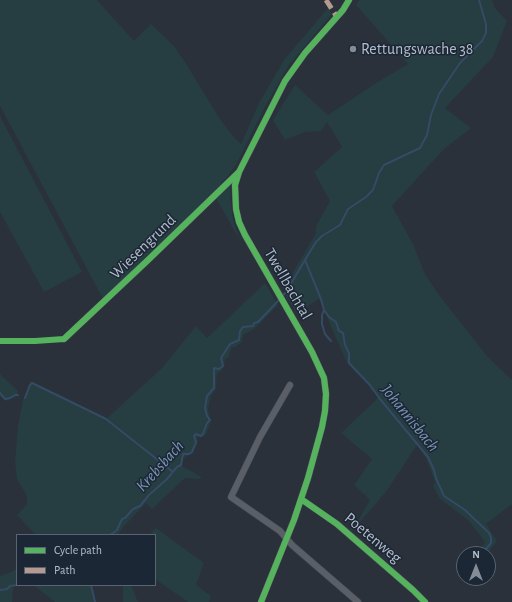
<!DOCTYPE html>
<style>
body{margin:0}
#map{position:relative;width:512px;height:602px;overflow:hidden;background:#2a313a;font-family:"Alegreya Sans",sans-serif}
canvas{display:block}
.legend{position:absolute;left:16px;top:534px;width:140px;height:52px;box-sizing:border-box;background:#1c2735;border:1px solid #596371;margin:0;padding:5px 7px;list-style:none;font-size:12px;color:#b4bdcb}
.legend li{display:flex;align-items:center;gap:8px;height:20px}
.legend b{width:20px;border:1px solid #596371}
.north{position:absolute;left:456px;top:546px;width:40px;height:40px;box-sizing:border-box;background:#1c2735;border:1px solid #596371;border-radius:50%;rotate:0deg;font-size:11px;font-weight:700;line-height:16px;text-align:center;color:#b4bdcb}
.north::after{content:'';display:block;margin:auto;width:14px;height:18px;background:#848c98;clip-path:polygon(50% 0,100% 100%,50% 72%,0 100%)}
</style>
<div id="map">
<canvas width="512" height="602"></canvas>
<ul class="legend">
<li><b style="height:5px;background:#56b35d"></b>Cycle path</li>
<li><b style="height:5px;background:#b69a8f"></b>Path</li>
</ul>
<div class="north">N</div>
</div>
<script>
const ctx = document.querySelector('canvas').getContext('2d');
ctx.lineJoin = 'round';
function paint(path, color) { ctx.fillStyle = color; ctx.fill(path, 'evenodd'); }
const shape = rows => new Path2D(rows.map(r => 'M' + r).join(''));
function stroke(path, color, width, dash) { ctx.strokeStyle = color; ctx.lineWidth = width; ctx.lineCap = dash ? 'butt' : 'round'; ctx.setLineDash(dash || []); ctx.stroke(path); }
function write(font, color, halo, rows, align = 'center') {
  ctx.font = font + ' "Alegreya Sans",sans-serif'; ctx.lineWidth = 3; ctx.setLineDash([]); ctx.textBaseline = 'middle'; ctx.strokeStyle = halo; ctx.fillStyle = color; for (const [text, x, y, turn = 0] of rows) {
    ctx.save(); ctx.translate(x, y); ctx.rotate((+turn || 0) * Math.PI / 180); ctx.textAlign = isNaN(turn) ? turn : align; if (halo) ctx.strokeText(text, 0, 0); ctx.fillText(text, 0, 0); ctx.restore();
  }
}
const green = shape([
 [0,0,97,0,134,41,151,24,174,46,185,62,218,116,232,135,241,144,259,103,284,60,328,8,332,14,289,65,265,107,236,165,227,177,215,191,103,299,0,106],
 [359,0,492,0,495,8,507,21,493,57,445,108,471,128,444,149,392,206,413,244,425,274,439,295,487,356,512,380,512,504,486,524,497,541,487,554,477,554,485,542,468,520,440,499,433,486,435,482,426,458,417,445,386,492,352,531,350,529,359,519,370,500,354,485,372,459,341,433,378,398,368,385,347,363,319,299,296,313,286,295,284,288,316,233,316,226,330,201,314,172,342,147,327,122,321,131,305,132,285,140,273,120,295,85,328,115,376,83,408,64,356,5],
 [0,116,82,272,44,292,0,212],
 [228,185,230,186,230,197,233,219,240,241,216,198],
 [265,283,278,305,254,329,243,335,242,342,235,347,232,347,228,358,224,360,225,362,224,367,221,371,217,374,216,389,211,396,208,409,211,421,206,435,197,438,198,442,193,453,183,458,182,466,202,477,199,479,185,478,152,509,146,503,124,526,118,535,36,535,17,515,27,504,27,496,17,479,15,461,18,425,23,400,31,381,107,418,161,369,196,326,207,338],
 [0,374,18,391,16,397,6,401,0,396],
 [156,528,204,563,196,585,211,596,209,602,188,602,155,579,155,535,149,535],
 [17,569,17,585,20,585,13,587,12,602,0,602,0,576,9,573],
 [33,585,92,585,96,602,55,602],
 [123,585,131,585,138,602,123,602]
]);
const stream = shape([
 [324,310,329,317,336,322,339,331,343,333,345,345,349,353,349,363,370,385,380,399,428,457,434,470,436,478,444,496,465,510,489,533,491,538,491,543,482,554],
 [331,341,325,334,322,324,322,315,324,310,321,299,305,260,316,242,322,236,340,225,348,209,366,197,373,190,379,173,384,165,420,148,427,135,431,115,439,94,460,63,482,41,486,33,486,24,479,0],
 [0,393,5,399,10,398,15,395,18,395],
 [25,398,30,385,32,383,106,419,173,472],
 [110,535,117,530,122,519,125,518,133,509,140,506,149,495,167,479,177,467,181,465,183,454,189,454,192,452,196,442,194,436,196,434,201,436,203,434,207,423,210,420,207,416,205,408,207,396,214,388,214,368,219,369,223,366,221,358,230,344,239,340,240,331,243,327,253,326,254,323,258,322,277,302,286,292,305,260],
 [474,578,474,581],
 [91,585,95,602],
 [0,590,7,589,10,586,17,585]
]);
const minor = shape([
 [64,339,147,261,238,173],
 [290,385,260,437,231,497,280,531,292,545,358,602],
 [301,499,337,524,413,590,425,602],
 [261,602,294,520,308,478,322,427,325,411,326,394,324,378,312,352,245,235,239,222,236,209,235,185,239,172,285,81,305,53,343,10,349,0]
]);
const quiet = shape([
 [326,0,337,17]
]);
const cycleway = shape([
 [0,341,35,341,64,339,147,261,239,172],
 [301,499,337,524,413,590,425,602],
 [261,602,294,520,308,478,322,427,325,411,326,394,324,378,312,352,245,235,239,222,236,209,235,185,239,172,285,81,305,53,343,10,349,0]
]);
const markers = [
 [353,49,4,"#848c98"]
];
const poiNames = [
 ["Rettungswache 38",361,49]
];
const streetNames = [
 ["Wiesengrund",143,247,-44],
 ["Twellbachtal",288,284,60],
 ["Poetenweg",373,538,40]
];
const waterNames = [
 ["Johannisbach",410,418,51],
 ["Krebsbach",160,466,-48]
];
paint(green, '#263d41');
stroke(stream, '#354a65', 2);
stroke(minor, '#484d54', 7);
stroke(minor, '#5a5f67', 6);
stroke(quiet, '#b69a8f', 5, [10, 5]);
stroke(cycleway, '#56b35d', 6);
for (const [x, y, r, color] of markers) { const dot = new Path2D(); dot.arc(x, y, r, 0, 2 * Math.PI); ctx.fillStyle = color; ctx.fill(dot); stroke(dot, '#1c2735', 1.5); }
write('16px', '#b4bdcb', '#1c2735', poiNames, 'left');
write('16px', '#b4bdcb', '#1c2735', streetNames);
write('italic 17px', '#7a94b4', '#1c2735', waterNames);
</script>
